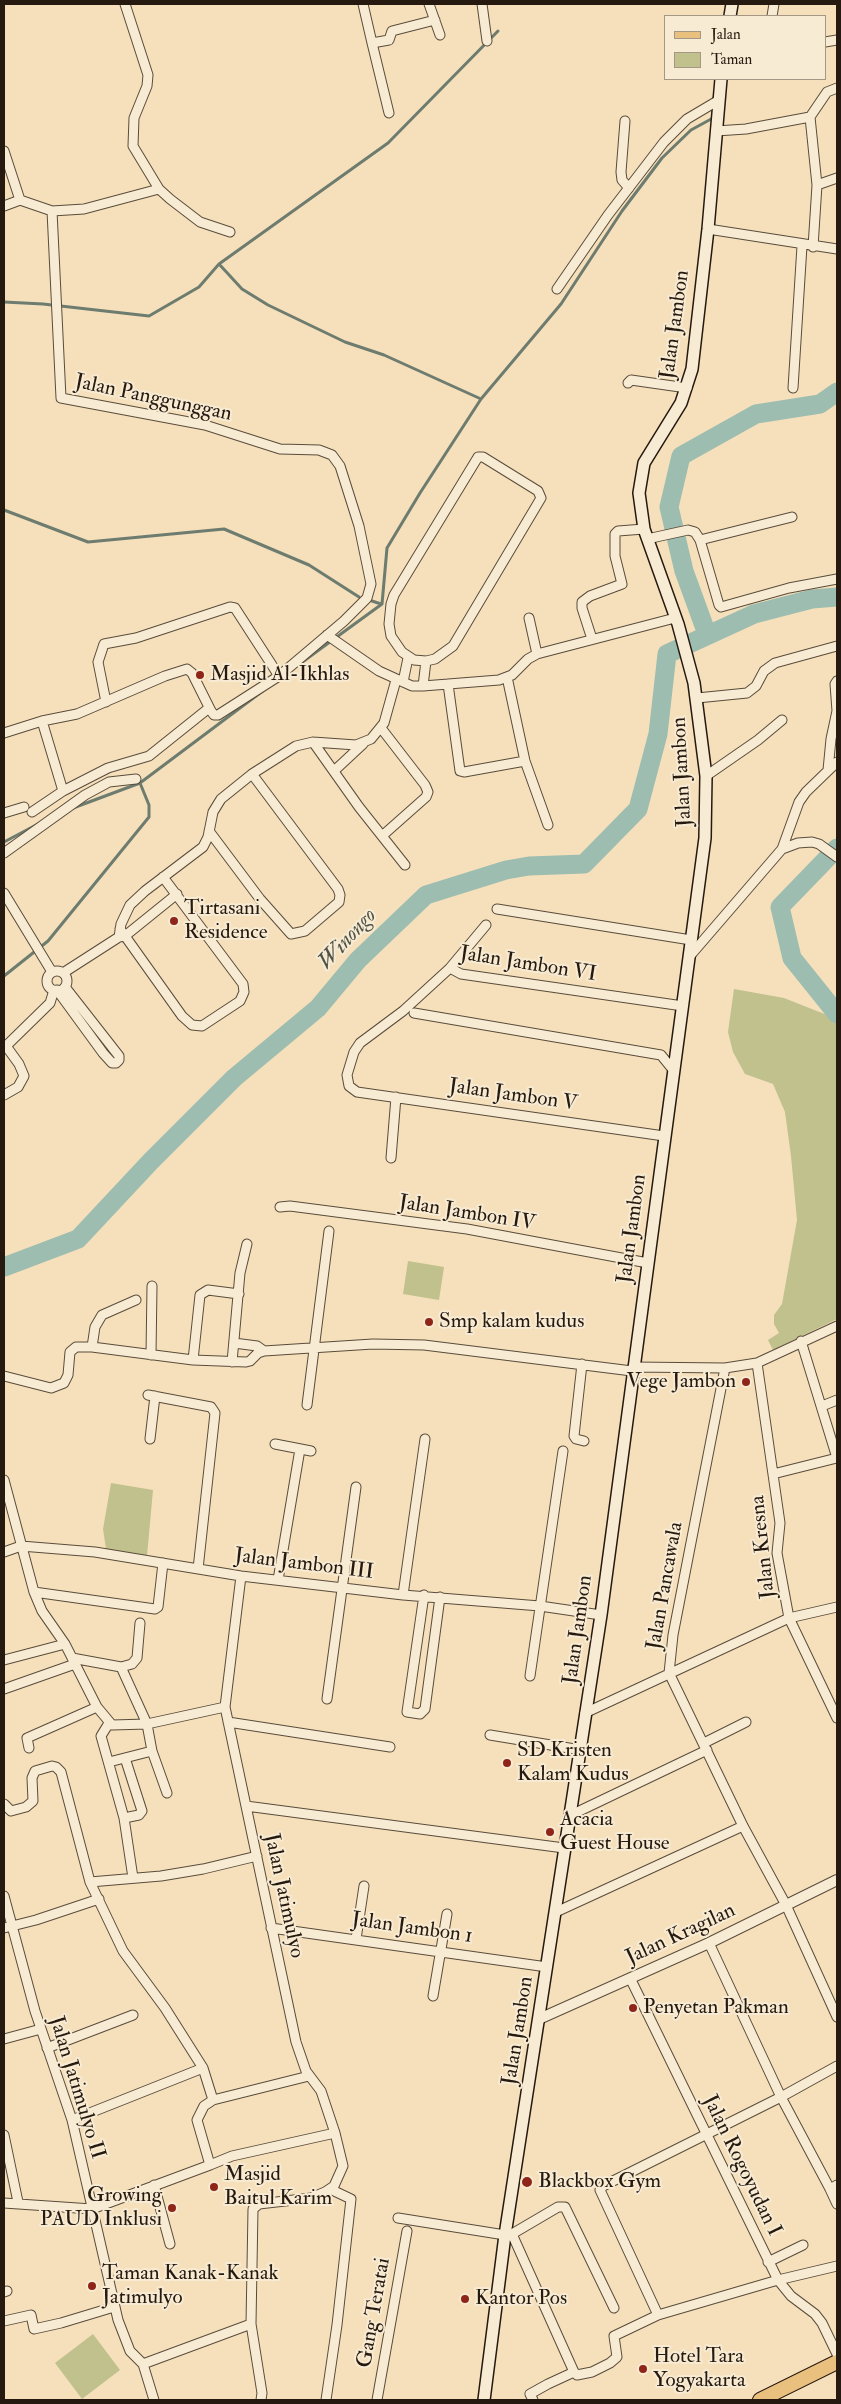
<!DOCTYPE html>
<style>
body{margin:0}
#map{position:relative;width:841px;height:2404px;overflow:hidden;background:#f5e0bb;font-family:"IM FELL Double Pica",serif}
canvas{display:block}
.frame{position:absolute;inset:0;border:5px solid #261a10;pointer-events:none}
.legend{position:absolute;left:664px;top:15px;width:162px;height:65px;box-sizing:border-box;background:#f8ebd3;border:1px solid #a49785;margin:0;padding:6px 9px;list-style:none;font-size:15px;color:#261a10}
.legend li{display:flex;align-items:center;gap:10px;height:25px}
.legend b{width:25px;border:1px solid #a49785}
</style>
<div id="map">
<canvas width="841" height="2404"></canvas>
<div class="frame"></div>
<ul class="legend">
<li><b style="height:6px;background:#eac07e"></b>Jalan</li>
<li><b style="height:14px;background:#c0c18d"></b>Taman</li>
</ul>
</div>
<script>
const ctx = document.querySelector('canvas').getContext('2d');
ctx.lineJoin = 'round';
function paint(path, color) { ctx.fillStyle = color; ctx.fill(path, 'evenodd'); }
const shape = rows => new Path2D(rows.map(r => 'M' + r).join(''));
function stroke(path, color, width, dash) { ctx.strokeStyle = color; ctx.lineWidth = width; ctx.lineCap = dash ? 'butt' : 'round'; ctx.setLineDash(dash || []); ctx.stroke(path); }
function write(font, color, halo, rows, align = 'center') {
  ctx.font = font + ' "IM FELL Double Pica",serif'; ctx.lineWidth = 4; ctx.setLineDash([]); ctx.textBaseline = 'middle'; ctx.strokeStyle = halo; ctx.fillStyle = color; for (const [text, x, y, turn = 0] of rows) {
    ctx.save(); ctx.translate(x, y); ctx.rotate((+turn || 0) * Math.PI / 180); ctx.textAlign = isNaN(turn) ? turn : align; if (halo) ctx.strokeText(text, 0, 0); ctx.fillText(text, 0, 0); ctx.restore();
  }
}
const green = shape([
 [734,989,784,998,837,1019,837,1319,773,1350,768,1340,779,1333,774,1324,774,1315,782,1304,797,1220,791,1156,785,1112,773,1084,745,1074,733,1052,728,1032],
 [408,1261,444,1267,439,1300,403,1294],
 [111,1483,153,1490,147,1556,106,1549,103,1529],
 [93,2334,120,2370,82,2399,55,2363]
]);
const stream = shape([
 [4,302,43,304,149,316,199,287,219,264],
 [481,399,384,355,345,342,268,305,242,289,219,264,388,143,498,31],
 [4,510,88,542,224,529,309,565,359,597],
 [372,601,381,604],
 [382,604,387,548,420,493,481,399,561,304,622,211,662,158,691,130,713,118],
 [301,663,382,604],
 [73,808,140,783,264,690],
 [4,842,38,824],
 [4,976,48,941,149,817,149,805,140,783]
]);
const river = shape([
 [707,634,684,571,669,507,681,456,756,414,820,404,837,392],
 [837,848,780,907,792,958,837,1014],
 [4,1267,78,1239,151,1161,234,1078,318,1008,358,960,426,895,506,870,529,866,584,864,638,809,658,734,667,654,754,614,812,599,837,597]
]);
const minor = shape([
 [125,4,148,75,147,86,134,118,133,146,159,189,170,199,200,222,230,232],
 [363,4,372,43,389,40,392,31,435,20],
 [429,4,440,35],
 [482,4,487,41],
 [772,16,774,4],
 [825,42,837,40],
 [372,43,389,113],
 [810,117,817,185,813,247],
 [625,121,621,172,622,180,629,188],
 [716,131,746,129,810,117,827,92,837,88],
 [4,151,20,200,52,211,61,398,205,425,280,449,319,450,332,455,340,466,359,526,371,584,367,598,344,621,279,676,218,715,214,715,211,711,192,673,187,669,165,676,77,714,42,721,4,733],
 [817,185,837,178],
 [4,206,20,200],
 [52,211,84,209,159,189],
 [708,229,837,249],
 [557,289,608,215,664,142,687,119,719,100],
 [628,383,631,380,687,388],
 [793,388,802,246],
 [478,457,483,457,538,491,541,498,453,646,435,659,426,661,414,660,402,652,391,636,389,624,391,604,394,595,478,457],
 [647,539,688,530,695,532,700,540,719,605,721,607,789,588,837,579],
 [700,540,792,517],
 [529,618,537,654],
 [327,635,379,671,412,686,423,686,499,680,512,675,528,659,537,654,675,618],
 [592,639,582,608,582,602,590,596,622,584,615,556,615,534,618,531,644,529],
 [507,677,525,761,548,825],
 [403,682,408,658],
 [448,684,460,771,464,772,525,761],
 [423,686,426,661],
 [697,698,747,693,756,686,764,671,775,663,837,646],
 [106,702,98,662,104,644,136,638,230,607,235,608,279,676],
 [42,721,63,791],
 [381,728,425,785,428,792,426,797,382,836],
 [313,742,359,807,405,865],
 [828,770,831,739,837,711,835,684,837,681],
 [334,771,363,744],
 [706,776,758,740,782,720],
 [32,812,63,791,108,768,149,756,209,708],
 [4,813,24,807],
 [209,831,260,899,291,934,305,931,339,902,340,895,338,889,252,774],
 [782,849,799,802,806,792,837,762],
 [4,853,85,795,109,782,136,779],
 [4,893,52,972],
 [497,909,691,940],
 [120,929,182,1016,192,1025,202,1026,240,1001,244,992,243,984,163,877],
 [119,937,121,924,130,905,145,891,203,847,208,837,213,812,221,799,252,774,296,746,313,742,356,745,371,739,384,723,396,680],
 [689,957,782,849,798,843,812,842,819,844,837,857],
 [450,968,486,925],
 '47 981a10 10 0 1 1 20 0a10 10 0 1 1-20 0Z',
 [63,973,119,937,125,936,177,894],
 [57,990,103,1053,112,1063,116,1063,119,1060,119,1056,65,987],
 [414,1013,661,1055,674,1071],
 [4,1048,50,1003,54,990],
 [4,1095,18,1087,24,1076,19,1064,6,1046],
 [664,1136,357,1092,349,1086,347,1075,354,1052,360,1043,403,1011,450,968,461,974,683,1006],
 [391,1158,396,1097],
 [280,1207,290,1206,467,1229,648,1263],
 [801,1341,837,1458],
 [234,1343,257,1346,264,1351],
 [92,1347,193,1360,246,1362,250,1361,258,1353,264,1351,373,1344,424,1345,632,1371],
 [151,1355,152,1286],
 [193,1360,200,1295,208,1290,239,1294],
 [232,1362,240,1273,247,1244],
 [757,1363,780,1523,777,1553,789,1618,837,1718],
 [582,1364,574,1436,576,1439,584,1441],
 [633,1367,725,1368,757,1363,837,1326],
 [725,1368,673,1635,669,1673,743,1826,786,1905,837,2017],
 [4,1376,51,1388,64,1383,68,1375,70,1352,76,1347,92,1347,95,1327,102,1315,136,1300],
 [148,1395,211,1407,215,1413,198,1569],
 [307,1405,329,1231],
 [822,1406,837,1400],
 [150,1439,155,1396],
 [275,1444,311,1451],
 [773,1474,837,1458],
 [4,1480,34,1592,155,1609,158,1607,163,1563],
 [4,1552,21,1546,95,1552,241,1576,403,1595,540,1606,601,1615],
 [278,1580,300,1449],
 [34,1592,42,1611,65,1644,97,1707,112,1725,147,1724,225,1707],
 [403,1595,425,1439],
 [424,1595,407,1712,420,1714,425,1709,440,1597],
 [72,1658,121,1667,132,1664,137,1658,140,1623],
 [4,1660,65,1644],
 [121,1667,147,1724,152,1751,167,1793],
 [530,1676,563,1451],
 [4,1689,75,1664],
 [327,1699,356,1487],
 [585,1713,789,1618,837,1607],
 [228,1722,390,1747],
 [109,1723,101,1736,124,1818,133,1878],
 [490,1735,581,1750],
 [704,1743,746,1722],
 [29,1748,27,1738,97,1707],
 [109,1762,152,1751],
 [4,1804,11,1811,26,1807,33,1801,32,1778,35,1771,52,1766,56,1767,61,1772,90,1882,123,1951,165,2008,203,2068,213,2100,204,2106,197,2120,210,2165,92,2209,4,2203],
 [246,1806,564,1848],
 [571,1815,707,1750],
 [124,1818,139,1815,142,1811,125,1758],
 [90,1882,161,1876,203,1869,257,1856],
 [4,1896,35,2011,72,2120,118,2320,130,2351,143,2364,154,2400],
 [556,1912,743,1826],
 [4,1928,36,1920,99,1899],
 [271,1928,547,1967],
 [356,1939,364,1886],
 [709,1943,781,2097,830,2189,837,2185],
 [631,1980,778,2280,791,2296,815,2314,822,2323,837,2354],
 [433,1996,447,1914],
 [4,2039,41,2029],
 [47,2048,133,2015],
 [213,2100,309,2076],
 [72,2120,203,2068],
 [4,2135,18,2202],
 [210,2165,232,2156,335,2133],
 [154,2185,170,2244],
 [830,2189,837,2204],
 [398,2218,505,2235,512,2234,558,2207,565,2207,614,2308],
 [512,2234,574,2372],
 [768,2262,803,2245],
 [4,2292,7,2291],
 [658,2315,600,2190,603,2186,781,2097,837,2066],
 [4,2321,31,2315,34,2329,61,2323,114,2307],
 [251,2324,262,2393,261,2400],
 [143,2364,251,2324,253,2209,259,2204,311,2198,325,2192,334,2186,343,2166,335,2133,321,2091,306,2071,296,2042,225,1707,241,1576],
 [326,2400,337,2325,351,2199,330,2189],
 [377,2400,407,2231],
 [533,2400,530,2394,548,2384,574,2372,577,2375,592,2372,610,2363,617,2357,614,2336,658,2315,778,2280,837,2266]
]);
const tertiary = shape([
 [539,2019,709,1943,837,1880]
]);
const secondary = shape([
 [730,16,732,4],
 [484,2400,505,2235,601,1615,705,838,706,776,694,683,678,624,644,529,639,493,644,463,681,403,692,369,708,229,721,79]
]);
const primary = shape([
 [760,2400,837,2362]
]);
const markers = [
 [200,675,5,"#8f2418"],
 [174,921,5,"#8f2418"],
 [429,1322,5,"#8f2418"],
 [746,1382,5,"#8f2418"],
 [507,1763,5,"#8f2418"],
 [550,1832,5,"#8f2418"],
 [633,2008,5,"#8f2418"],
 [527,2182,6,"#8f2418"],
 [214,2187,5,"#8f2418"],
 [172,2208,5,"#8f2418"],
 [92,2286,5,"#8f2418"],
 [465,2299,5,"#8f2418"],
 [643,2369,5,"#8f2418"]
];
const streetNames = [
 ["Jalan Jambon",676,325,-82],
 ["Jalan Panggunggan",153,399,12],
 ["Jalan Jambon",683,772,-93],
 ["Jalan Jambon VI",528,965,9],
 ["Jalan Jambon V",513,1096,8],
 ["Jalan Jambon IV",467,1214,9],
 ["Jalan Jambon",633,1229,-82],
 ["Jalan Kresna",764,1547,-96],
 ["Jalan Jambon III",304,1565,7],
 ["Jalan Pancawala",666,1586,-80],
 ["Jalan Jambon",579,1630,-82],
 ["Jalan Jatimulyo",283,1896,78],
 ["Jalan Jambon 1",412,1929,8],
 ["Jalan Kragilan",681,1935,-25],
 ["Jalan Jambon",519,2031,-81],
 ["Jalan Jatimulyo II",76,2088,73],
 ["Jalan Rogoyudan I",741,2166,64],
 ["Gang Teratai",375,2313,-80]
];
const poiNames = [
 ["Masjid Al-Ikhlas",210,675],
 ["Tirtasani",184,909],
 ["Residence",184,933],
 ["Smp kalam kudus",439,1322],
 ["Vege Jambon",736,1382,"right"],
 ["SD Kristen",517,1751],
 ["Kalam Kudus",517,1775],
 ["Acacia",560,1820],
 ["Guest House",560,1844],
 ["Penyetan Pakman",643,2008],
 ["Masjid",224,2175],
 ["Baitul Karim",224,2199],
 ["Blackbox Gym",538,2182],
 ["Growing",162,2196,"right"],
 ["PAUD Inklusi",162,2220,"right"],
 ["Taman Kanak-Kanak",102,2274],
 ["Jatimulyo",102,2298],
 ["Kantor Pos",475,2299],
 ["Hotel Tara",653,2357],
 ["Yogyakarta",653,2381]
];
const waterNames = [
 ["Winongo",348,940,-47]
];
paint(green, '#c0c18d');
stroke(stream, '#6d7c6f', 3);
stroke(river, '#9cbdaf', 19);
stroke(minor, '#5a4c3b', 11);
stroke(tertiary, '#5a4c3b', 12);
stroke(secondary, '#261a10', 14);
stroke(primary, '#261a10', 16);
stroke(minor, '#f8ebd3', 9);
stroke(tertiary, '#f8ebd3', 10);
stroke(secondary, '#f8ebd3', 11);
stroke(primary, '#eac07e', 14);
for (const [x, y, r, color] of markers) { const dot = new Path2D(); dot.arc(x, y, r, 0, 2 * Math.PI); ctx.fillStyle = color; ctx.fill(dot); stroke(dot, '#f8ebd3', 2); }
write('21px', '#261a10', '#f8ebd3', streetNames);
write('21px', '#261a10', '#f8ebd3', poiNames, 'left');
write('italic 22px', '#4f5348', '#f8ebd3', waterNames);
</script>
